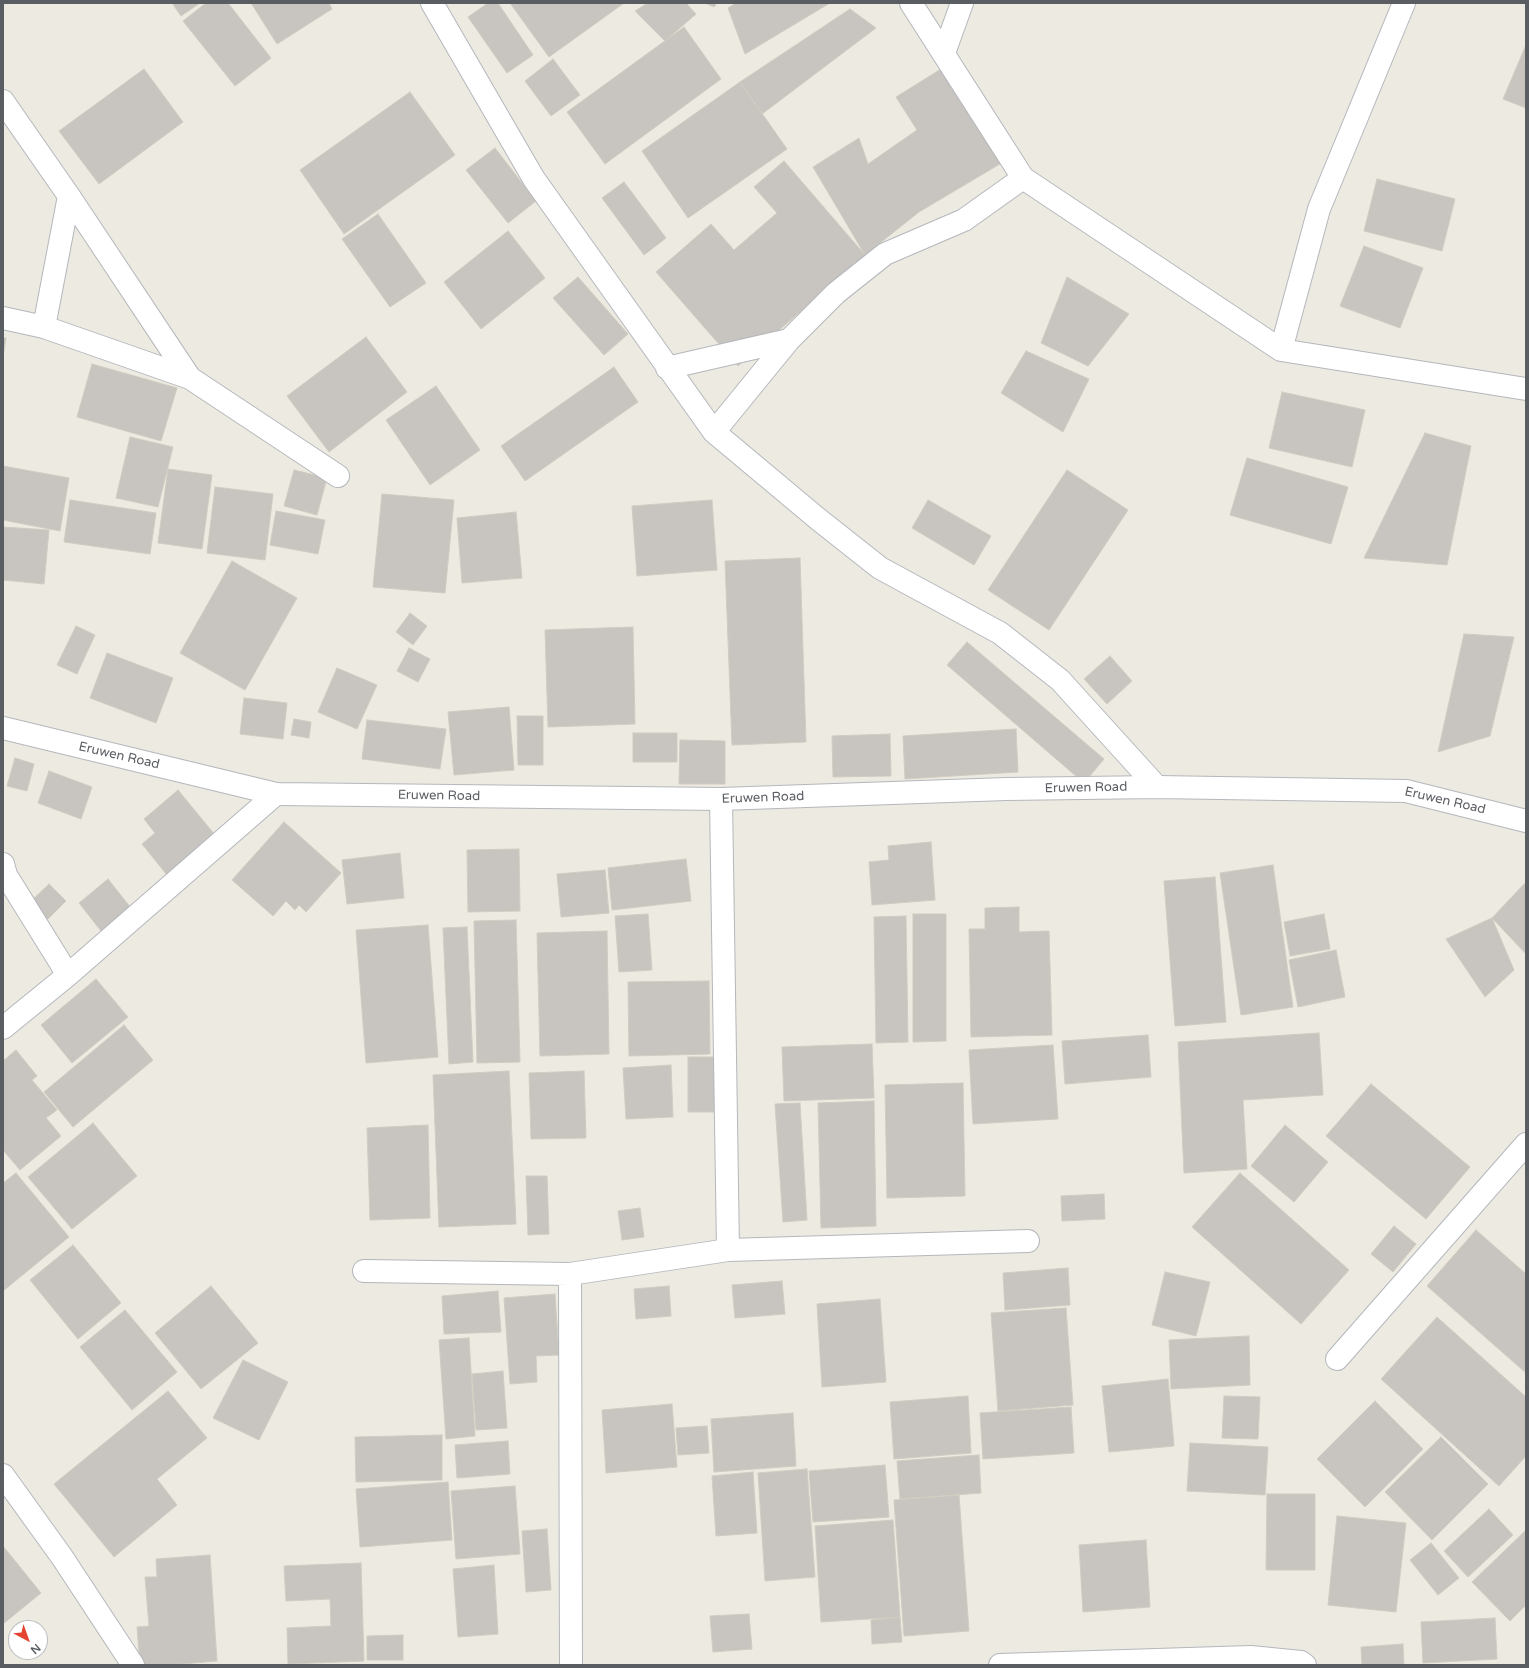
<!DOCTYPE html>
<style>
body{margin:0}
#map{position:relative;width:1529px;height:1668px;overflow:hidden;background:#eceae1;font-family:"Varela Round",sans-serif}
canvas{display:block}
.frame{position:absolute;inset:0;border:4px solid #5a5d62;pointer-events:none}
.north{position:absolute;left:8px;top:1620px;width:40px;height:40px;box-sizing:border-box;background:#fff;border:1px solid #bdbec0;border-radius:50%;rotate:139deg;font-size:11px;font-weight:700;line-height:16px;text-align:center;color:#5a5d62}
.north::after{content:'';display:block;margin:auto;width:14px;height:18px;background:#e44330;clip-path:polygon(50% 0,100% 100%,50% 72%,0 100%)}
</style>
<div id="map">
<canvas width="1529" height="1668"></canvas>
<div class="frame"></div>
<div class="north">N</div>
</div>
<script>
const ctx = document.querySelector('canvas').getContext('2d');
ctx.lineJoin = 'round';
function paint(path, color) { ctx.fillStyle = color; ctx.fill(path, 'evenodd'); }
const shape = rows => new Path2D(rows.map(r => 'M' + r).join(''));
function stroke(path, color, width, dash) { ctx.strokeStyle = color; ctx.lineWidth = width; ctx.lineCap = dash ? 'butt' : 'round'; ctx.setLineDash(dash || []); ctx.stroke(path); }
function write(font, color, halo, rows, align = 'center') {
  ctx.font = font + ' "Varela Round",sans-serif'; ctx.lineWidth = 3.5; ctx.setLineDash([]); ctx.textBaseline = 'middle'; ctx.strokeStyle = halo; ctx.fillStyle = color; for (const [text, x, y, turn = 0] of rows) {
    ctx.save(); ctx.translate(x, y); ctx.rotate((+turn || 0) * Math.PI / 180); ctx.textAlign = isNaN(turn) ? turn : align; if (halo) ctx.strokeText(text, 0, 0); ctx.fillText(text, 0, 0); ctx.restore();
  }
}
const building = shape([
 [172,3,200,3,181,16,172,3],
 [206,3,228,3,271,58,235,86,183,21,206,3],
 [251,3,329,3,332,9,277,44,251,3],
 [488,3,498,3,533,55,507,73,468,17,488,3],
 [510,3,624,3,549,57,510,3],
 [648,3,686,3,696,14,665,41,635,11,648,3],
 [705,3,717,3,714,7,705,3],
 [736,3,830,3,745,54,728,8,736,3],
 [850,9,876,28,762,114,740,82,850,9],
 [684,27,721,79,605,164,567,112,684,27],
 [1526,45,1526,108,1503,99,1526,45],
 [553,59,580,95,551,116,525,81,553,59],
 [144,69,183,122,99,184,59,131,144,69],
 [941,69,1010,158,919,212,865,255,813,167,859,138,868,164,917,130,896,97,941,69],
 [740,82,787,149,688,218,642,151,740,82],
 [410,92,455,155,344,234,300,170,410,92],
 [495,148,536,201,508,223,466,170,495,148],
 [784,161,865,255,738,366,656,272,711,224,734,250,777,213,754,187,784,161],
 [1377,179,1455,199,1442,251,1364,231,1377,179],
 [624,182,666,238,644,255,602,198,624,182],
 [378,214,426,283,390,307,342,239,378,214],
 [508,231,545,278,481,329,444,282,508,231],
 [1364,246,1423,268,1400,328,1340,306,1364,246],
 [578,277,628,334,604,355,553,298,578,277],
 [1067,277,1129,314,1088,366,1041,343,1067,277],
 [366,337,407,392,329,452,287,396,366,337],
 [3,338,6,338,3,356,3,338],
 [1026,351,1089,379,1063,432,1001,393,1026,351],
 [92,364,177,388,161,441,77,417,92,364],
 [614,367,638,402,525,481,501,446,614,367],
 [436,386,480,450,430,485,386,420,436,386],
 [1282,392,1365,410,1352,467,1269,448,1282,392],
 [1425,433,1471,446,1447,565,1364,558,1425,433],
 [130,437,173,447,158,507,116,498,130,437],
 [1247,458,1348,487,1331,544,1230,515,1247,458],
 [3,466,69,478,60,531,3,520,3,466],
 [168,469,212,475,202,549,158,543,168,469],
 [294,470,327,478,317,515,284,506,294,470],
 [1067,470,1128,510,1049,630,988,590,1067,470],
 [215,487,273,494,265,560,207,553,215,487],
 [382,494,454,500,445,593,373,587,382,494],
 [70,500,156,513,150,554,64,542,70,500],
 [712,500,717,570,637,576,632,506,712,500],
 [928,500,991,536,974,565,912,528,928,500],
 [276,511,325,520,318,554,270,545,276,511],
 [516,512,522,578,462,583,457,518,516,512],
 [3,527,49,530,44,584,3,580,3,527],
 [800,558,806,742,732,745,725,561,800,558],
 [232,561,297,598,245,690,180,653,232,561],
 [410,613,427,626,413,645,396,632,410,613],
 [76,626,95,635,77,674,57,665,76,626],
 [633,627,635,724,548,727,545,630,633,627],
 [1464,634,1514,637,1490,736,1438,752,1464,634],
 [967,642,1104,759,1084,783,947,665,967,642],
 [409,648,430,659,418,682,397,671,409,648],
 [107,653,173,678,156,723,90,698,107,653],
 [1110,656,1132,681,1107,704,1084,679,1110,656],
 [337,668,377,685,357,729,318,712,337,668],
 [244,698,287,703,283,739,240,734,244,698],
 [509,707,514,770,454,775,448,712,509,707],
 [517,716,543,716,543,765,518,765,517,716],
 [294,719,311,722,309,738,291,735,294,719],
 [367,720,446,729,440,769,362,759,367,720],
 [1016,729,1018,772,905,779,903,736,1016,729],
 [633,733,677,733,677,762,633,762,633,733],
 [890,734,891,776,833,777,832,736,890,734],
 [680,740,725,741,725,784,679,784,680,740],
 [15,758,34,764,27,791,7,786,15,758],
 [49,771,92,787,81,819,38,803,49,771],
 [178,790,215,835,167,875,142,844,155,833,144,819,178,790],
 [284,822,341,873,306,912,299,905,295,910,286,901,273,916,232,880,284,822],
 [931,842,935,900,872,905,869,862,889,860,888,846,931,842],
 [519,849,520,911,468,912,467,850,519,849],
 [400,853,404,898,347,904,342,860,400,853],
 [686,859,691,901,612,910,608,868,686,859],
 [1273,865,1293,1007,1241,1015,1220,873,1273,865],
 [605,870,609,913,561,917,557,874,605,870],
 [1215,877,1226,1022,1175,1026,1164,881,1215,877],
 [108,879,131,908,101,931,79,903,108,879],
 [1526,882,1526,954,1492,918,1526,882],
 [49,884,66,901,44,923,27,905,49,884],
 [1019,907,1019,932,1049,931,1052,1035,971,1037,969,929,985,929,985,908,1019,907],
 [648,914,652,970,619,972,615,916,648,914],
 [913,914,946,914,946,1041,913,1042,913,914],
 [1324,914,1330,949,1290,956,1284,922,1324,914],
 [906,916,908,1042,876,1043,874,917,906,916],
 [1492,918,1514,970,1485,997,1446,939,1492,918],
 [516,920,520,1062,477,1063,474,921,516,920],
 [428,925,438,1057,366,1063,356,930,428,925],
 [467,927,473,1062,449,1064,443,928,467,927],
 [607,931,609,1054,540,1056,537,933,607,931],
 [1336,950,1345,997,1298,1007,1289,960,1336,950],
 [96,979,128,1017,72,1063,41,1025,96,979],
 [709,981,710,1054,629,1056,628,982,709,981],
 [124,1025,153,1060,73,1127,44,1092,124,1025],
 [1319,1033,1323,1095,1243,1100,1247,1169,1184,1173,1178,1042,1319,1033],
 [1148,1035,1151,1077,1065,1084,1062,1041,1148,1035],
 [872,1044,874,1098,784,1101,782,1047,872,1044],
 [1053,1045,1058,1119,973,1124,969,1050,1053,1045],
 [16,1050,37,1076,32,1080,57,1110,46,1118,61,1136,20,1170,3,1150,3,1061,16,1050],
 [688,1057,720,1057,719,1112,688,1112,688,1057],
 [671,1065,673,1117,626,1119,623,1068,671,1065],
 [509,1071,516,1224,439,1227,433,1075,509,1071],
 [584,1071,586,1138,531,1139,529,1073,584,1071],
 [963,1083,965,1196,887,1198,885,1085,963,1083],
 [1371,1084,1470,1167,1426,1219,1326,1136,1371,1084],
 [874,1101,876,1226,821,1228,818,1103,874,1101],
 [800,1103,807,1220,783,1222,775,1104,800,1103],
 [93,1123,137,1176,72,1229,28,1177,93,1123],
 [428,1125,430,1218,370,1220,367,1128,428,1125],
 [1285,1125,1328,1162,1294,1202,1251,1166,1285,1125],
 [16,1173,69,1237,3,1291,3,1183,16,1173],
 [1240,1173,1349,1270,1301,1324,1192,1227,1240,1173],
 [526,1176,547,1176,549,1234,528,1235,526,1176],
 [1104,1194,1105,1219,1062,1221,1061,1196,1104,1194],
 [640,1208,644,1237,622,1240,618,1211,640,1208],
 [1394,1226,1416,1244,1393,1272,1371,1254,1394,1226],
 [1476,1230,1526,1274,1526,1373,1427,1286,1476,1230],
 [73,1245,121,1303,78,1339,30,1280,73,1245],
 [1068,1268,1070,1305,1005,1310,1003,1273,1068,1268],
 [1165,1272,1210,1282,1196,1336,1152,1325,1165,1272],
 [782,1281,785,1314,735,1318,732,1285,782,1281],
 [211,1286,258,1343,201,1389,155,1333,211,1286],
 [669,1286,671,1316,636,1319,634,1289,669,1286],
 [498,1291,501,1332,444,1334,442,1296,498,1291],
 [555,1294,559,1355,536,1356,537,1382,510,1384,504,1298,555,1294],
 [880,1299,886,1382,822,1387,817,1304,880,1299],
 [1066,1308,1073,1405,998,1411,991,1313,1066,1308],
 [125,1310,177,1372,132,1410,80,1347,125,1310],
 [1437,1317,1526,1397,1526,1456,1499,1486,1381,1379,1437,1317],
 [1249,1336,1250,1385,1171,1389,1169,1340,1249,1336],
 [469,1338,475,1436,446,1439,439,1340,469,1338],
 [243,1360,288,1382,259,1440,213,1418,243,1360],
 [503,1371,507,1428,476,1430,472,1374,503,1371],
 [1168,1379,1174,1446,1109,1452,1102,1386,1168,1379],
 [168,1391,207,1438,157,1479,177,1505,114,1557,54,1484,168,1391],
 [968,1396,971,1453,894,1459,890,1402,968,1396],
 [1224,1396,1260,1397,1258,1439,1222,1438,1224,1396],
 [1375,1401,1423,1449,1365,1507,1317,1459,1375,1401],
 [672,1404,677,1467,606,1473,602,1410,672,1404],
 [1071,1407,1074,1453,983,1459,980,1413,1071,1407],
 [793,1413,796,1466,714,1472,711,1419,793,1413],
 [707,1426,709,1453,678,1455,676,1428,707,1426],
 [442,1435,442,1480,356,1482,355,1437,442,1435],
 [1441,1437,1488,1484,1432,1540,1385,1492,1441,1437],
 [508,1441,510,1474,457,1478,455,1445,508,1441],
 [1190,1443,1268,1447,1265,1495,1187,1491,1190,1443],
 [979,1455,981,1493,900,1499,897,1461,979,1455],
 [885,1465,889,1517,813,1522,809,1471,885,1465],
 [807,1469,815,1577,765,1581,758,1473,807,1469],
 [753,1472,757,1533,716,1536,712,1476,753,1472],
 [448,1482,452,1540,360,1547,356,1489,448,1482],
 [515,1486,520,1554,456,1559,451,1491,515,1486],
 [1267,1494,1315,1494,1315,1570,1266,1570,1267,1494],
 [959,1495,969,1631,904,1636,894,1500,959,1495],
 [1489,1509,1513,1535,1468,1577,1444,1551,1489,1509],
 [1337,1516,1406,1523,1396,1612,1328,1605,1337,1516],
 [893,1520,900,1617,821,1622,815,1526,893,1520],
 [547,1529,551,1590,526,1592,522,1531,547,1529],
 [1526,1530,1526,1605,1510,1621,1472,1582,1526,1530],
 [1146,1540,1150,1607,1083,1612,1079,1545,1146,1540],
 [1431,1543,1459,1578,1438,1595,1410,1560,1431,1543],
 [3,1546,41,1593,3,1624,3,1546],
 [210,1555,217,1661,170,1665,140,1665,137,1627,149,1626,145,1577,157,1577,156,1559,210,1555],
 [361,1563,364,1661,288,1664,287,1628,331,1626,330,1599,286,1601,284,1566,361,1563],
 [494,1565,498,1634,458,1637,453,1569,494,1565],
 [749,1614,752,1649,713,1652,710,1616,749,1614],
 [900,1617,902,1642,872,1644,871,1620,900,1617],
 [1495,1618,1497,1659,1423,1663,1421,1622,1495,1618],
 [403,1635,403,1660,367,1660,367,1636,403,1635],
 [1403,1644,1404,1665,1362,1665,1361,1647,1403,1644]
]);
const minor = shape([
 [432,3,534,179,714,432,818,519,880,568,1000,633,1060,680,1157,787],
 [911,3,1023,178,1281,350,1526,389],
 [944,53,962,3],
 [3,101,69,196,190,378],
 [3,318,44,327,190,378,338,476],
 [44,327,69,196],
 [1281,350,1319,209,1404,3],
 [667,368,789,340],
 [714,432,789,340,836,293,885,254,964,220,1023,178],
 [721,799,728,1250],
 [3,864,6,875,68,975],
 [3,1028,68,975,276,794],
 [364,1271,570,1274,728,1250,1028,1241],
 [570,1274,571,1665],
 [1337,1359,1526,1144],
 [3,1475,62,1557,133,1665],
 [1000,1665,1251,1657,1301,1662,1305,1665]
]);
const tertiary = shape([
 [3,728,276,794,721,799,1006,789,1157,787,1406,791,1526,821]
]);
const streetNames = [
 ["Eruwen Road",119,756,13],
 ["Eruwen Road",1086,788,-1],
 ["Eruwen Road",439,796,1],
 ["Eruwen Road",763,798,-2],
 ["Eruwen Road",1445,801,13]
];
paint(building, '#c8c4bf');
stroke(building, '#d1ccc0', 1);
stroke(minor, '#b4b7bc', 24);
stroke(tertiary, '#b4b7bc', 24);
stroke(minor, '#fff', 22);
stroke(tertiary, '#fff', 22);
write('13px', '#5a5d62', '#fff', streetNames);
</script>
